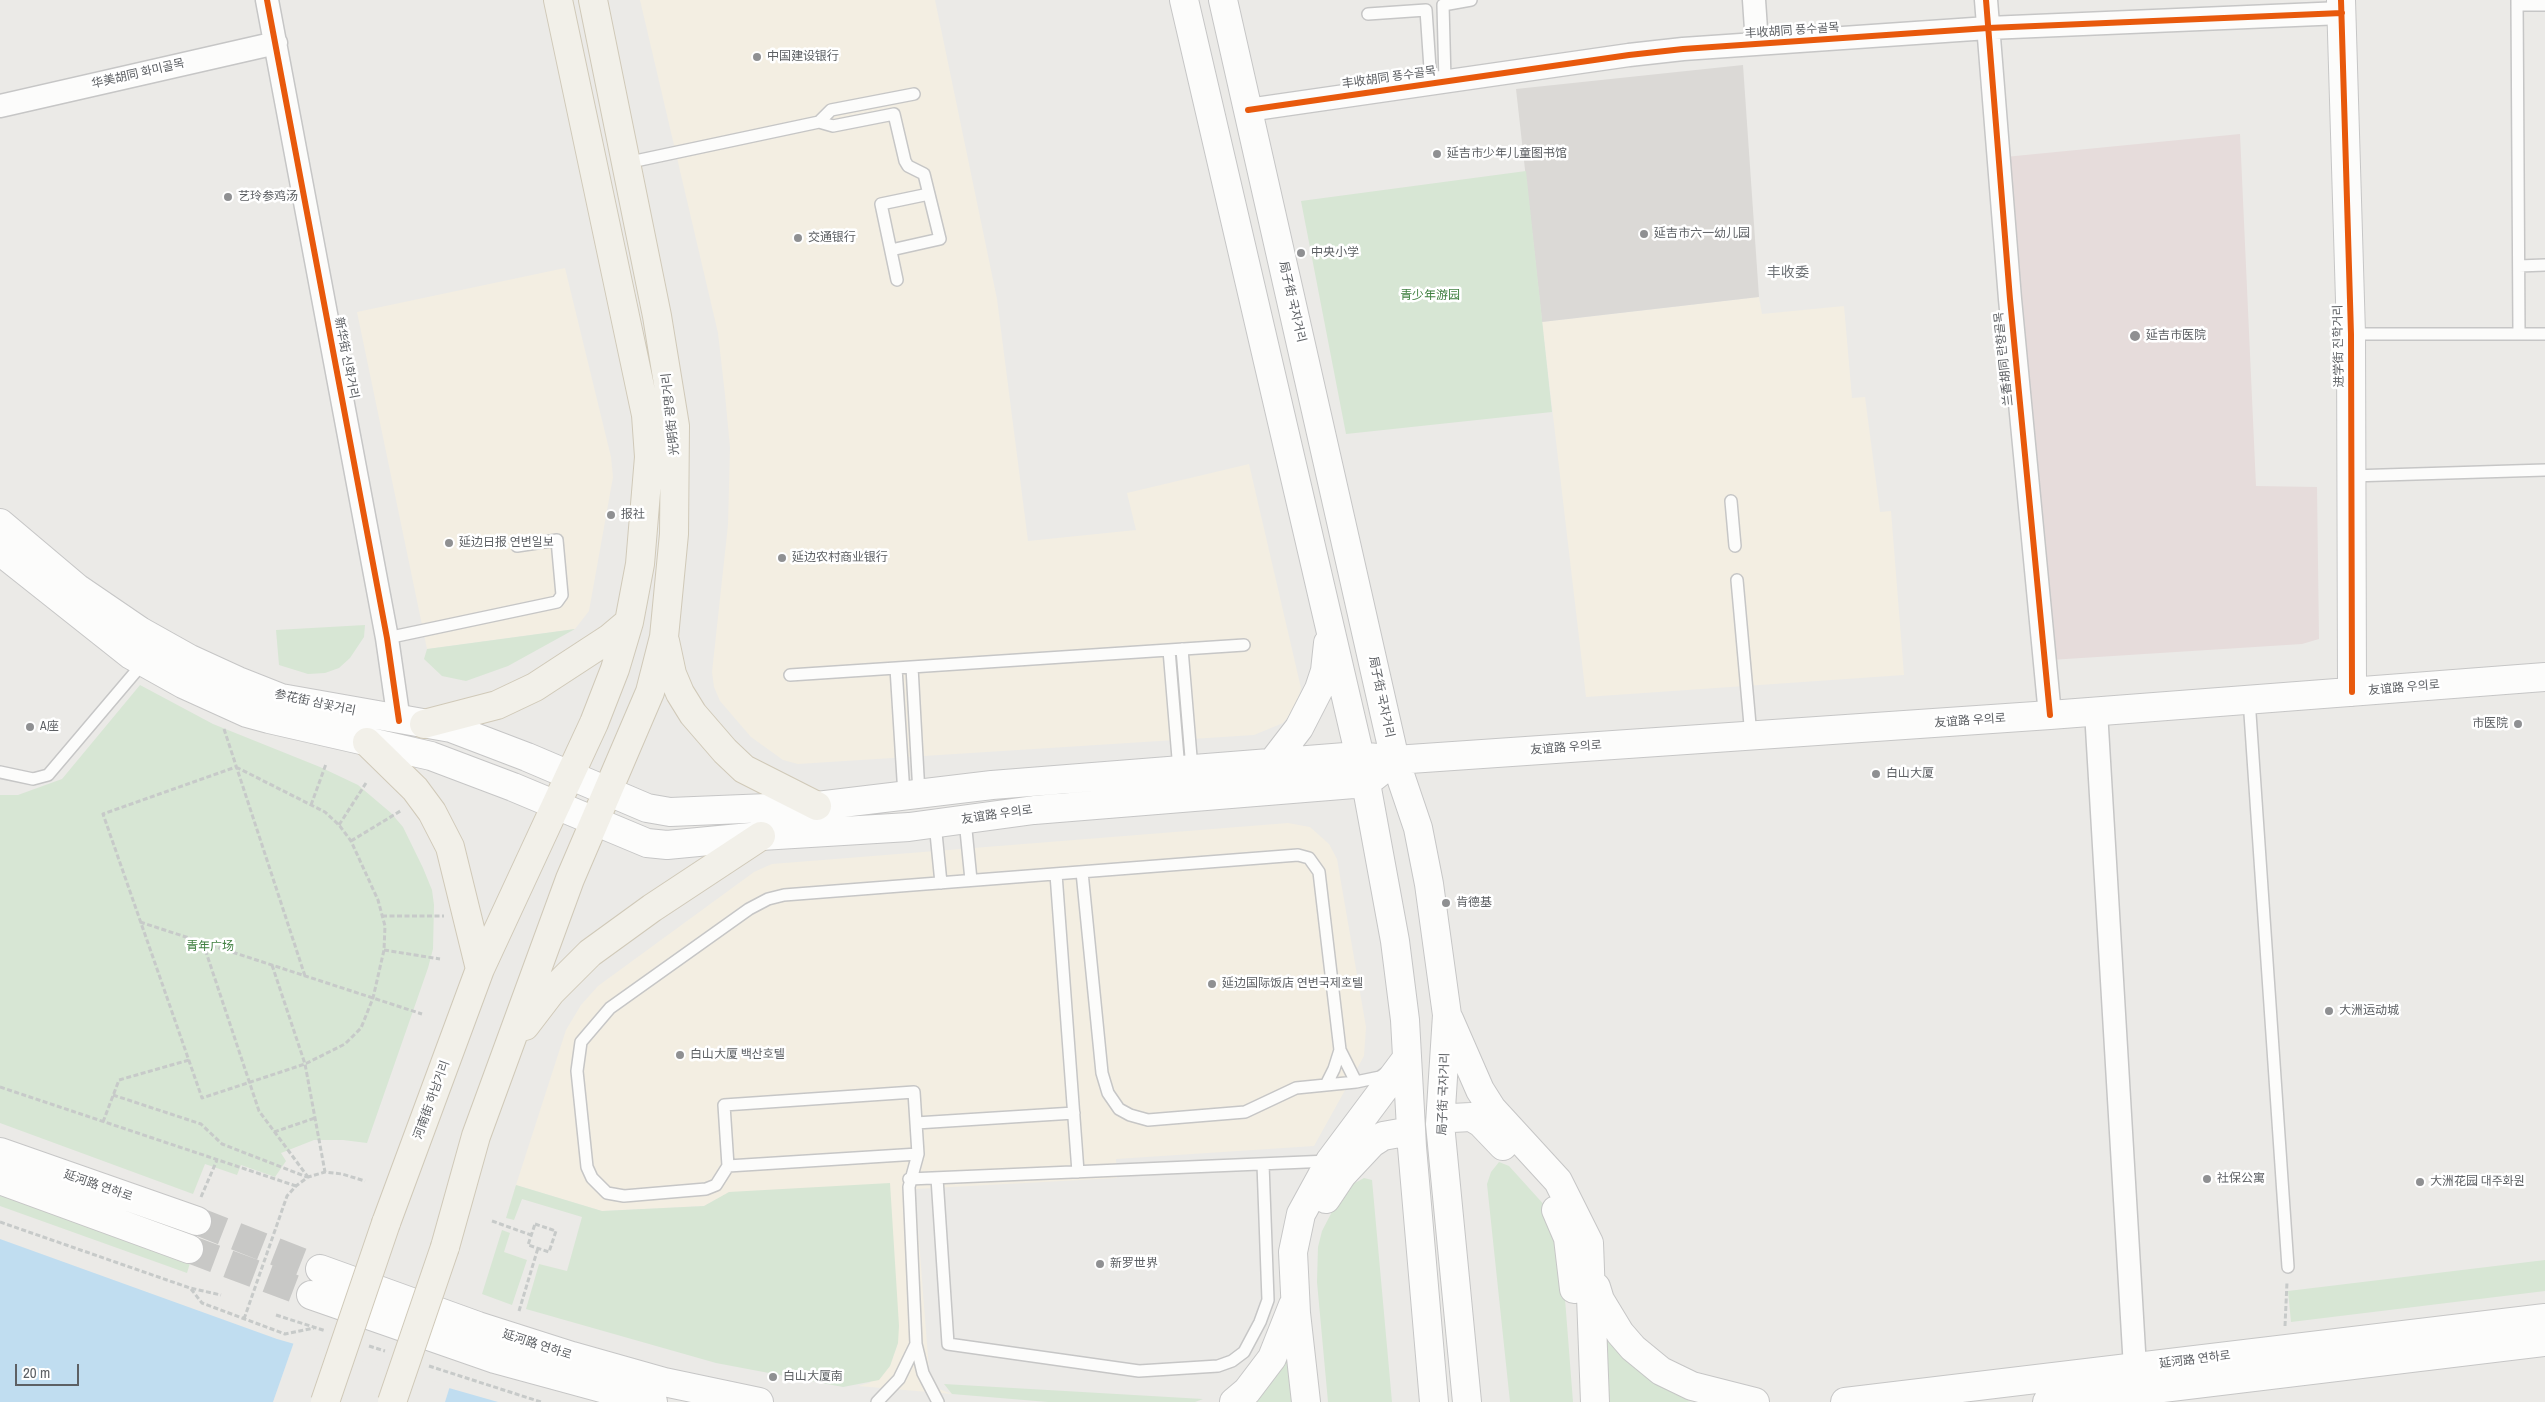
<!DOCTYPE html>
<meta charset="utf-8">
<style>
body{margin:0}
#map{position:relative;width:2545px;height:1402px;overflow:hidden;background:#ebeae7;font-family:"Archivo Narrow",sans-serif}
canvas{display:block}
.scale{position:absolute;left:15px;top:1364px;width:64px;height:22px;box-sizing:border-box;border:2px solid #5d6064;border-top:0;padding-left:6px;font-size:15px;line-height:18px;white-space:nowrap;color:#5d6064;-webkit-text-stroke:4px #fff;paint-order:stroke}
</style>
<div id="map">
<canvas width="2545" height="1402"></canvas>
<div class="scale">20 m</div>
</div>
<script>
const ctx = document.querySelector('canvas').getContext('2d');
ctx.lineJoin = 'round';
function paint(path, color) { ctx.fillStyle = color; ctx.fill(path, 'evenodd'); }
const shape = rows => new Path2D(rows.map(r => 'M' + r).join(''));
function stroke(path, color, width, dash) { ctx.strokeStyle = color; ctx.lineWidth = width; ctx.lineCap = dash ? 'butt' : 'round'; ctx.setLineDash(dash || []); ctx.stroke(path); }
function write(font, color, halo, rows, align = 'center') {
  ctx.font = font + ' "Archivo Narrow","Noto Sans SC","Noto Sans KR",sans-serif'; ctx.lineWidth = 5; ctx.setLineDash([]); ctx.textBaseline = 'middle'; ctx.strokeStyle = halo; ctx.fillStyle = color; for (const [text, x, y, turn = 0] of rows) {
    ctx.save(); ctx.translate(x, y); ctx.rotate((+turn || 0) * Math.PI / 180); ctx.textAlign = isNaN(turn) ? turn : align; if (halo) ctx.strokeText(text, 0, 0); ctx.fillText(text, 0, 0); ctx.restore();
  }
}
const commercial = shape([
 [640,0,935,0,997,299,1028,541,1136,530,1127,493,1249,464,1301,688,1297,705,1283,723,1254,735,798,764,783,760,751,737,720,701,714,687,712,672,728,525,730,447,725,395,718,333],
 [565,268,611,457,613,477,589,611,575,629,427,649,357,312],
 [1759,297,1762,314,1844,306,1852,398,1865,397,1880,512,1891,511,1904,675,1586,697,1542,322],
 [1288,823,1310,827,1329,844,1337,859,1366,1027,1364,1056,1314,1146,1116,1159,1117,1178,915,1189,929,1370,939,1389,952,1394,858,1386,869,1383,890,1366,898,1343,730,1192,704,1206,602,1211,516,1185,566,1030,581,1005,598,986,754,872,765,867,772,864]
]);
const education = shape([
 [1743,65,1759,297,1542,322,1516,89]
]);
const medical = shape([
 [2240,134,2256,486,2317,487,2319,639,2302,644,2050,660,2005,157]
]);
const green = shape([
 [1526,171,1552,412,1346,434,1301,201],
 [365,625,364,637,350,658,339,668,325,673,308,674,279,665,276,630],
 [575,629,508,666,466,681,442,676,424,659,427,649],
 [140,685,213,724,320,767,358,785,391,813,403,827,423,868,432,890,434,905,433,949,428,968,367,1143,343,1140,314,1140,281,1153,286,1161,275,1177,241,1165,237,1175,205,1164,193,1194,0,1123,0,795,18,795,62,779],
 [1499,1162,1509,1166,1547,1208,1562,1260,1573,1402,1510,1402,1487,1184,1491,1172],
 [1364,1178,1372,1180,1392,1402,1328,1402,1317,1282,1318,1247,1322,1231,1336,1204,1353,1184],
 [890,1183,899,1326,898,1343,890,1366,879,1380,843,1387,716,1363,526,1309,539,1264,567,1271,582,1217,522,1199,514,1220,506,1218,516,1185,602,1211,704,1206,729,1192],
 [0,1195,190,1263,187,1273,0,1206],
 [502,1230,510,1233,504,1252,527,1260,512,1305,482,1294],
 [2545,1260,2545,1291,2291,1322,2288,1291],
 [1602,1317,1707,1399,1686,1402,1610,1402,1607,1384],
 [1288,1347,1297,1402,1252,1402],
 [944,1384,1203,1399,1195,1402,1048,1402,952,1394]
]);
const water = shape([
 [0,1239,277,1339,498,1402,0,1402]
]);
const pier = shape([
 [294,1342,450,1386,445,1402,273,1402]
]);
const secondaryTunnel = shape([
 [197,1221,320,1269],
 [189,1249,311,1295]
]);
const path = shape([
 [224,729,305,976],
 [236,767,325,812,339,825,351,841,378,900,385,926,384,950,373,998,361,1028,345,1044,305,1064,202,1098,103,814,236,767],
 [311,805,326,764],
 [339,825,366,783],
 [351,841,402,810],
 [382,916,444,916],
 [140,922,422,1014],
 [203,943,259,1111,308,1177],
 [384,950,440,959],
 [272,965,305,1064,325,1172],
 [0,1087,296,1186],
 [113,1095,201,1124,222,1144,307,1177],
 [103,1122,119,1080,189,1060],
 [274,1132,315,1118],
 [201,1197,217,1160],
 [492,1221,531,1235],
 [0,1222,190,1288,221,1295],
 [535,1224,556,1231,549,1252,528,1245,535,1224],
 [191,1289,202,1303,285,1334,314,1328],
 [519,1311,538,1248],
 [276,1315,326,1331],
 [244,1319,287,1196,296,1186,308,1177,325,1172,342,1174,365,1181],
 [2285,1326,2287,1282],
 [369,1346,385,1351],
 [429,1366,541,1402]
]);
const lane = shape([
 [2517,0,2519,334],
 [2517,5,2545,5],
 [1368,14,1426,10,1431,83],
 [1445,81,1443,5,1471,0],
 [819,122,831,110,914,94],
 [626,163,819,122,833,126,894,114,905,161,908,166,924,174,940,239,891,250],
 [2519,266,2545,265],
 [897,280,881,204,929,194],
 [2351,334,2545,334],
 [2351,476,2545,470],
 [1731,501,1735,546],
 [1737,580,1751,736],
 [387,638,557,602,562,595,557,540,517,546],
 [1182,649,1192,769],
 [1169,650,1179,770],
 [912,667,919,794],
 [896,668,904,795],
 [790,675,1244,645],
 [2249,699,2288,1267],
 [0,772,33,779,48,775,143,663],
 [965,820,971,880],
 [935,823,941,883],
 [1082,872,1102,1073,1108,1093,1119,1109,1130,1115,1148,1120,1245,1112,1296,1088,1356,1082,1380,1077,1387,1072],
 [1056,874,1078,1172],
 [1326,1085,1334,1069,1340,1050],
 [916,1123,1074,1113],
 [918,1154,728,1166,716,1185,706,1189,624,1196,607,1193,592,1178,587,1167,577,1071,581,1042,610,1008,749,909,768,899,784,895,1298,855,1309,858,1319,872,1340,1050,1356,1082],
 [728,1166,724,1105,914,1092,918,1154,909,1187,916,1344,923,1373,938,1402],
 [937,1178,948,1344,1139,1371,1218,1366,1232,1361,1244,1352,1260,1322,1268,1300,1263,1164],
 [909,1179,1329,1161],
 [877,1402,899,1379,916,1344]
]);
const street = shape([
 [267,0,387,638,399,721],
 [1754,0,1757,44],
 [1986,0,2010,299,2050,715],
 [0,106,276,43],
 [1248,110,1629,55,1683,49,1988,28,2342,13],
 [2096,711,2135,1368]
]);
const secondary = shape([
 [1184,0,1366,783,1395,941,1405,1020,1412,1147,1434,1402],
 [1223,0,1395,760,1418,828,1429,884,1447,1015,1440,1124,1467,1402],
 [2341,0,2351,334,2352,692],
 [0,523,77,588,140,631,190,659,238,681,281,698,451,728,527,757,647,808,670,812,817,806,992,785,1358,756,1395,760,2050,715,2545,677],
 [0,551,131,655,183,684,247,713,269,719,431,756,513,787,647,843,667,845,761,836,909,827,1034,810,1366,783,1395,760],
 [1272,763,1299,728,1319,689,1325,671,1328,643],
 [1449,1019,1480,1090,1492,1109,1558,1181,1589,1243,1595,1402],
 [1440,1124,1452,1118,1471,1117,1481,1123,1503,1146],
 [0,1152,197,1221],
 [0,1180,189,1249],
 [1326,1199,1342,1175,1372,1143,1383,1136,1411,1131],
 [1556,1210,1568,1238,1574,1289],
 [320,1269,478,1326,572,1356,664,1382,759,1402],
 [1596,1287,1600,1300,1620,1333,1633,1348,1661,1371,1692,1386,1755,1402],
 [311,1295,495,1359,653,1402],
 [1234,1402,1247,1391,1272,1358,1293,1305],
 [1306,1402,1296,1313,1293,1252,1301,1214,1330,1161,1407,1058],
 [1845,1402,2545,1318],
 [2047,1402,2545,1342]
]);
const primary = shape([
 [665,641,672,674,680,693,693,714,725,751,744,769,817,806],
 [424,724,497,705,535,687,610,638,629,622],
 [367,742,415,789,432,812,450,847,480,969],
 [525,1026,551,992,590,953,652,908,761,836],
 [386,1223,480,969,594,723,615,669,629,622,640,564,649,457,646,415,558,0],
 [445,1247,476,1136,570,879,650,692,664,637,674,534,675,426,657,316,593,0]
]);
const primaryBridge = shape([
 [325,1402,386,1223],
 [392,1402,445,1247]
]);
const cycleway = shape([
 [267,0,387,638,399,721],
 [1986,0,2010,299,2050,715],
 [2341,0,2351,334,2352,692],
 [1248,110,1629,55,1683,49,1988,28,2342,13]
]);
const markers = [
 [757,57,5,"#8f9092"],
 [1437,154,5,"#8f9092"],
 [228,197,5,"#8f9092"],
 [1644,234,5,"#8f9092"],
 [798,238,5,"#8f9092"],
 [1301,253,5,"#8f9092"],
 [2135,336,6,"#8f9092"],
 [611,515,5,"#8f9092"],
 [449,543,5,"#8f9092"],
 [782,558,5,"#8f9092"],
 [2518,724,5,"#8f9092"],
 [30,727,5,"#8f9092"],
 [1876,774,5,"#8f9092"],
 [1446,903,5,"#8f9092"],
 [1212,984,5,"#8f9092"],
 [2329,1011,5,"#8f9092"],
 [680,1055,5,"#8f9092"],
 [2207,1179,5,"#8f9092"],
 [2420,1182,5,"#8f9092"],
 [1100,1264,5,"#8f9092"],
 [773,1377,5,"#8f9092"]
];
const streetNames = [
 ["丰收胡同 풍수골목",1792,31,-4],
 ["华美胡同 화미골목",138,74,-13],
 ["丰收胡同 풍수골목",1389,78,-8],
 ["局子街 국자거리",1292,302,77],
 ["进学街 진학거리",2339,346,-91],
 ["新华街 신화거리",346,358,79],
 ["兰香胡同 란향골목",2004,359,-96],
 ["光明街 광명거리",671,414,-96],
 ["友谊路 우의로",2404,688,-5],
 ["局子街 국자거리",1381,697,78],
 ["参花街 삼꽃거리",315,703,12],
 ["友谊路 우의로",1970,721,-4],
 ["友谊路 우의로",1566,748,-4],
 ["友谊路 우의로",997,815,-8],
 ["局子街 국자거리",1444,1094,-88],
 ["河南街 하남거리",432,1100,-70],
 ["延河路 연하로",98,1186,19],
 ["延河路 연하로",537,1345,18],
 ["延河路 연하로",2195,1360,-7]
];
const poiNames = [
 ["中国建设银行",767,57],
 ["延吉市少年儿童图书馆",1447,154],
 ["艺玲参鸡汤",238,197],
 ["延吉市六一幼儿园",1654,234],
 ["交通银行",808,238],
 ["中央小学",1311,253],
 ["延吉市医院",2146,336],
 ["报社",621,515],
 ["延边日报 연변일보",459,543],
 ["延边农村商业银行",792,558],
 ["市医院",2508,724,"right"],
 ["A座",40,727],
 ["白山大厦",1886,774],
 ["肯德基",1456,903],
 ["延边国际饭店 연변국제호텔",1222,984],
 ["大洲运动城",2339,1011],
 ["白山大厦 백산호텔",690,1055],
 ["社保公寓",2217,1179],
 ["大洲花园 대주화원",2430,1182],
 ["新罗世界",1110,1264],
 ["白山大厦南",783,1377]
];
const parkNames = [
 ["青少年游园",1430,296],
 ["青年广场",210,947]
];
const neighbourhoodNames = [
 ["丰收委",1788,273]
];
paint(commercial, '#f3eee2');
paint(education, '#dbd9d6');
paint(medical, '#e6dcdb');
paint(green, '#d7e6d4');
paint(water, '#c0ddf0');
paint(pier, '#ebeae7');
stroke(secondaryTunnel, '#c8c8c6', 28, [28, 14]);
stroke(lane, '#c6c6c6', 14);
stroke(street, '#c6c6c6', 25);
stroke(secondary, '#c6c6c6', 30);
stroke(primary, '#d0c9b8', 30);
stroke(path, '#c7cac9', 3, [5, 2.5]);
stroke(lane, '#fcfcfb', 11);
stroke(street, '#fcfcfb', 22);
stroke(secondary, '#fcfcfb', 28);
stroke(primary, '#f2f0e9', 28);
stroke(primaryBridge, '#d0c9b8', 30, []);
stroke(primaryBridge, '#f2f0e9', 28);
stroke(cycleway, '#e8590c', 6);
for (const [x, y, r, color] of markers) { const dot = new Path2D(); dot.arc(x, y, r, 0, 2 * Math.PI); ctx.fillStyle = color; ctx.fill(dot); stroke(dot, '#fff', 2); }
write('12px', '#5d6064', '#fff', streetNames);
write('12px', '#5d6064', '#fff', poiNames, 'left');
write('12px', '#408041', '#fff', parkNames);
write('14px', '#6e7276', '#fff', neighbourhoodNames);
</script>
